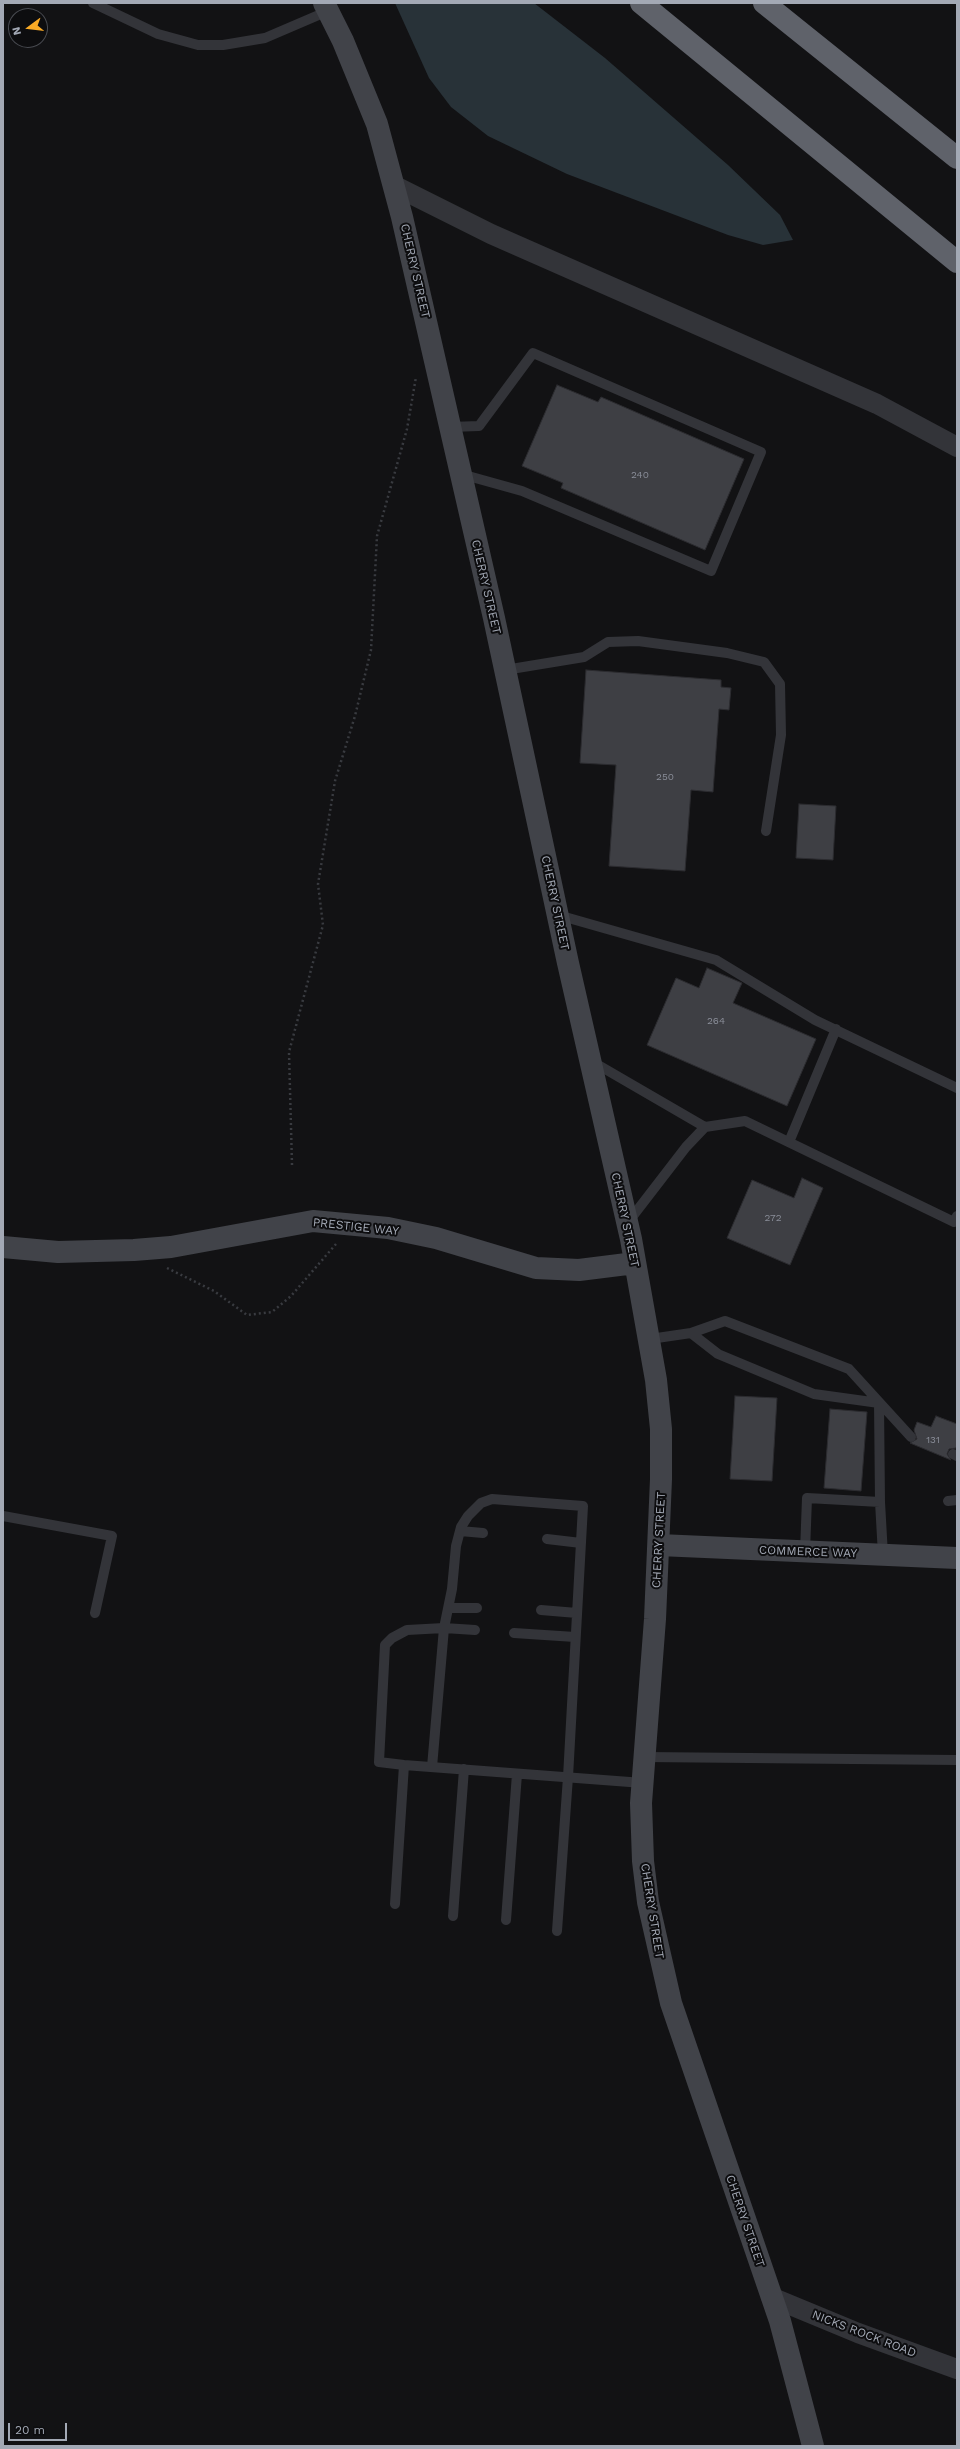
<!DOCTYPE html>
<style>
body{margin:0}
#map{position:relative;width:960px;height:2449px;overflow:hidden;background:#121214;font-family:"Work Sans",sans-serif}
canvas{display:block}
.frame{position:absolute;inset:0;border:4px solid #a3a9b5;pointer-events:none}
.north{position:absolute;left:8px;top:8px;width:40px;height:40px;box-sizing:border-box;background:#0d0d0f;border:1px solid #494b51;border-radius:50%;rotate:255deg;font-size:11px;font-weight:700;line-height:16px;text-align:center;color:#a3a9b5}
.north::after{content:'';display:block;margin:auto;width:14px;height:18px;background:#faaa25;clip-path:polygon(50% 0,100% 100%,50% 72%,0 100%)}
.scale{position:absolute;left:8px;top:2423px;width:59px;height:18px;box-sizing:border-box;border:2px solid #a3a9b5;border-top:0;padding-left:5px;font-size:12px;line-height:14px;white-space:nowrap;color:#a3a9b5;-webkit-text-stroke:3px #0d0d0f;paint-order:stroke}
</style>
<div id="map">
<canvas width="960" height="2449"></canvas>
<div class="frame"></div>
<div class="north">N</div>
<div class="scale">20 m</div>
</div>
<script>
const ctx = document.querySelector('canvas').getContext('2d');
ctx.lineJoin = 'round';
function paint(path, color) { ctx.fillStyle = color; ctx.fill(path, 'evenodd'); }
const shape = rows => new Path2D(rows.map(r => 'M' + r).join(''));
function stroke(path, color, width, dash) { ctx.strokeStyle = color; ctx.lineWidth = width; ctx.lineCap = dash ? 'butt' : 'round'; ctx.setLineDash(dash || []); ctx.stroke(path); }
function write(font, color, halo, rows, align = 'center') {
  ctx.font = font + ' "Work Sans",sans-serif'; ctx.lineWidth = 4; ctx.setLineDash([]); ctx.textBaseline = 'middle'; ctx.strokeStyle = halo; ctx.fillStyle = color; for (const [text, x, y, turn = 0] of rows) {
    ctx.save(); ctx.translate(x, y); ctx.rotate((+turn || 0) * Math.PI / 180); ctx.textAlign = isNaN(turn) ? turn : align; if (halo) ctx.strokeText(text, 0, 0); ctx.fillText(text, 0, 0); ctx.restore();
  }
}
const water = shape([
 [395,3,534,3,605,58,728,165,780,215,793,240,763,245,728,235,567,174,488,136,451,107,429,78]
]);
const building = shape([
 [557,385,598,402,601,397,744,459,705,550,561,488,563,483,522,466,557,385],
 [586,670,721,680,721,687,731,688,729,710,719,709,713,792,691,790,685,871,609,866,616,765,580,763,586,670],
 [799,804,836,806,833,860,796,858,799,804],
 [707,968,742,983,733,1003,816,1039,787,1106,647,1045,676,978,699,988,707,968],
 [802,1178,823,1188,790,1265,727,1238,752,1180,794,1198,802,1178],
 [735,1396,777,1398,772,1481,730,1479,735,1396],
 [830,1409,867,1412,861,1491,824,1488,830,1409],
 [936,1416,957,1424,957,1445,956,1448,949,1449,947,1454,951,1460,910,1443,917,1439,914,1430,917,1422,931,1427,936,1416]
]);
const path = shape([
 [292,1165,289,1052,323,925,318,884,335,781,355,716,371,650,377,536,407,429,416,377],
 [167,1268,214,1291,247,1315,272,1312,291,1296,336,1244]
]);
const lane = shape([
 [93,3,158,34,198,45,223,45,265,38,328,11],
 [450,427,479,426,533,353,761,452,711,571,522,491,461,474],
 [505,670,584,657,608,642,638,641,727,653,764,662,780,684,781,735,766,831],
 [558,915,716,960,815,1020,957,1088],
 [593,1062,705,1127],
 [789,1142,836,1029],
 [629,1221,686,1147,705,1127,745,1121,954,1222,957,1216],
 [691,1333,725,1321,849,1369,911,1437],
 [650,1339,691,1333,718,1354,814,1394,879,1403,880,1502],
 [953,1454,957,1456],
 [948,1501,957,1500],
 [3,1516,112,1536,95,1613],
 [460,1531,483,1533],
 [547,1539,581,1543],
 [805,1552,807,1498,880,1502,883,1555],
 [449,1608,477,1608],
 [541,1610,577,1613],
 [475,1630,444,1628,452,1589,456,1546,461,1527,468,1516,481,1503,492,1499,583,1506,568,1777,557,1931],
 [514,1633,575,1637],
 [645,1757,957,1760],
 [432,1767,444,1628,407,1630,392,1638,385,1645,379,1762,404,1765,643,1783],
 [395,1904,404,1765],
 [453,1916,464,1769],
 [506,1920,517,1774]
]);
const street = shape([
 [393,185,491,234,877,404,957,447],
 [771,2297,858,2333,957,2369]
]);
const secondary = shape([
 [324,3,343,41,377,124,402,217,494,618,568,963,631,1239,656,1380,661,1429,661,1479,655,1619,641,1803,643,1861,648,1902,671,2003,780,2321,813,2446],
 [3,1247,58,1252,134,1250,171,1247,313,1221,388,1228,436,1238,536,1268,579,1270,635,1263],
 [659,1545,957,1558]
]);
const highway = shape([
 [641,3,957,262],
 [764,3,957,158]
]);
const numberNames = [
 ["240",640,475],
 ["250",665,777],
 ["264",716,1021],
 ["272",773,1218],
 ["131",933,1440]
];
const streetNames = [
 ["CHERRY STREET",415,271,77],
 ["CHERRY STREET",486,587,77],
 ["CHERRY STREET",555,903,78],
 ["CHERRY STREET",625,1220,78],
 ["PRESTIGE WAY",356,1227,6],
 ["CHERRY STREET",659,1540,-87],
 ["COMMERCE WAY",808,1552,2],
 ["CHERRY STREET",652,1911,81],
 ["CHERRY STREET",745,2221,71],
 ["NICKS ROCK ROAD",864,2334,21]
];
paint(water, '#283238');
paint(building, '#3e3f44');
stroke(building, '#2c2c30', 1);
stroke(path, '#393b40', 2.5, [2, 3]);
stroke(lane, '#333439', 10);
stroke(street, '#333439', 20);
stroke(secondary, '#414349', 22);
stroke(highway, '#5f626a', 22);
write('10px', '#8a8e99', null, numberNames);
write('12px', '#a3a9b5', '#0d0d0f', streetNames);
</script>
